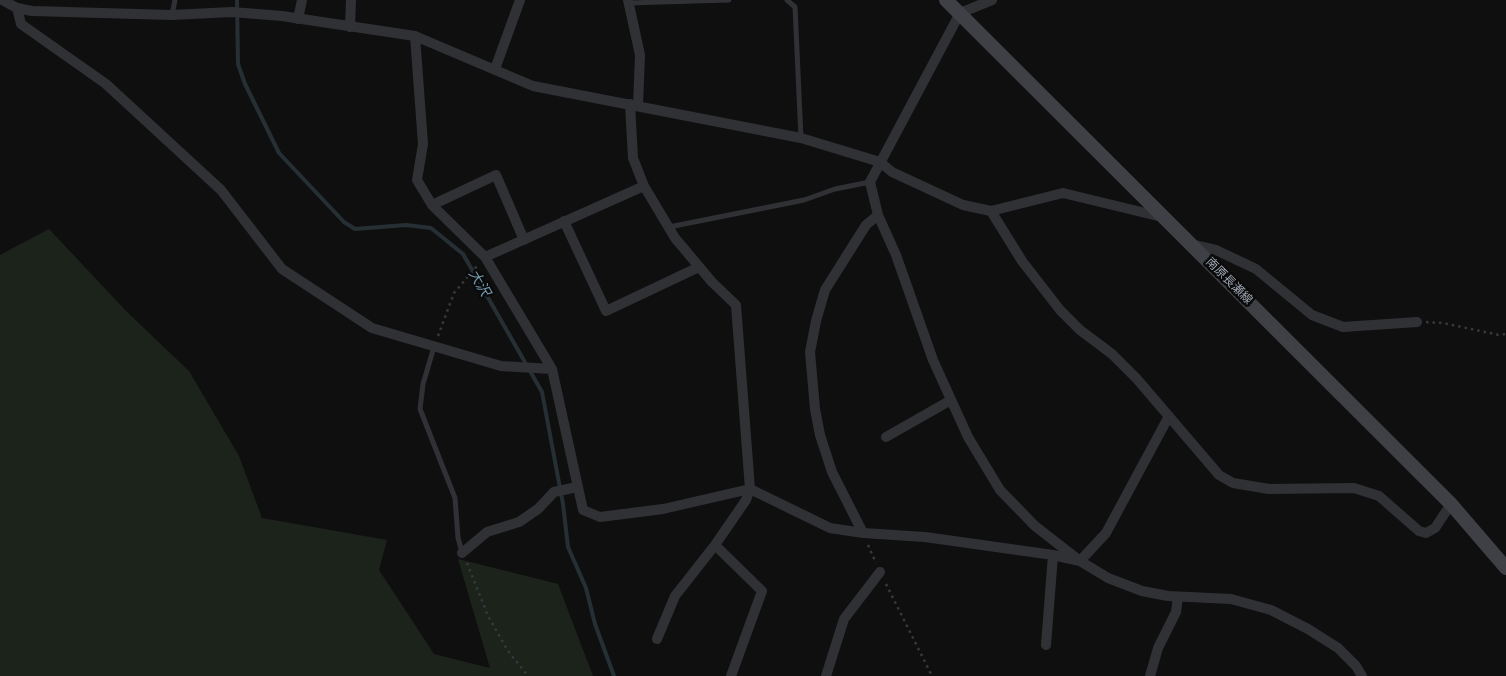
<!DOCTYPE html>
<meta charset="utf-8">
<style>
body{margin:0}
canvas{display:block;background:#0f0f10}
</style>
<canvas width="1506" height="676"></canvas>
<script>
const ctx = document.querySelector('canvas').getContext('2d');
ctx.lineJoin = 'round';
function paint(path, color) { ctx.fillStyle = color; ctx.fill(path, 'evenodd'); }
const shape = rows => new Path2D(rows.map(r => 'M' + r).join(''));
function stroke(path, color, width, dash) { ctx.strokeStyle = color; ctx.lineWidth = width; ctx.lineCap = dash ? 'butt' : 'round'; ctx.setLineDash(dash || []); ctx.stroke(path); }
function write(font, color, halo, rows, align = 'center') {
  ctx.font = font + ' Rubik,"Noto Sans JP",sans-serif'; ctx.lineWidth = 5; ctx.setLineDash([]); ctx.textBaseline = 'middle'; ctx.strokeStyle = halo; ctx.fillStyle = color; for (const [text, x, y, turn = 0] of rows) {
    ctx.save(); ctx.translate(x, y); ctx.rotate((+turn || 0) * Math.PI / 180); ctx.textAlign = isNaN(turn) ? turn : align; if (halo) ctx.strokeText(text, 0, 0); ctx.fillText(text, 0, 0); ctx.restore();
  }
}
const green = shape([
 [49,229,127,312,189,371,239,456,262,518,387,540,379,570,434,654,490,668,458,559,558,584,593,676,0,676,0,255]
]);
const stream = shape([
 [237,0,238,64,245,84,279,153,344,222,355,229,406,225,431,228,463,254,542,392,563,504,568,547,586,588,595,624,614,676]
]);
const path = shape([
 [1426,322,1443,323,1499,335,1506,334],
 [438,336,454,293,477,266],
 [868,545,876,563],
 [467,563,488,616,508,651,528,676],
 [886,584,932,676]
]);
const service = shape([
 [787,0,795,7,801,138],
 [629,3,729,0],
 [172,15,175,0],
 [669,227,804,200,835,189,870,182],
 [434,347,423,384,420,409,455,498,458,538,462,552]
]);
const minor = shape([
 [2,0,17,8,32,11,172,15,232,12,282,16,415,36,533,86,801,138,880,162,892,172,963,205,991,211,1063,193,1162,217],
 [628,0,640,55,638,106],
 [992,0,960,13,870,182,878,215,896,255,933,360,968,437,1000,490,1035,526,1080,561,1108,578,1142,591,1168,596,1231,599,1271,610,1308,629,1338,648,1356,666,1362,676],
 [17,8,21,24,106,84,221,190,282,269,372,328,501,366,552,369],
 [298,19,302,0],
 [350,27,351,0],
 [415,36,423,144,417,180,432,205,485,257,552,369,583,510,600,517,663,509,750,489,830,528,863,533,925,537,1053,555,1080,561],
 [495,69,520,0],
 [630,104,633,158,644,186,675,238,712,282,736,305,750,489,746,500,715,545,675,596,657,639],
 [432,205,496,175,524,240],
 [991,211,1022,261,1060,310,1080,330,1112,354,1137,379,1219,475,1233,483,1269,489,1354,488,1379,496,1419,531,1426,533,1435,528,1451,504],
 [564,221,606,311,699,267],
 [1194,245,1216,250,1256,269,1312,315,1343,327,1417,322],
 [485,257,644,186],
 [886,437,951,400],
 [863,533,832,472,820,435,815,409,810,352,816,321,825,290,866,225,878,215],
 [715,545,762,591,731,676],
 [462,553,487,532,519,522,538,509,554,492,577,487],
 [1080,561,1106,533,1169,416],
 [1046,645,1053,555],
 [826,676,844,619,880,572],
 [1150,676,1158,648,1176,612,1178,597]
]);
const secondary = shape([
 [946,0,1451,504,1506,568]
]);
const streetNames = [
 ["南原長瀬線",1229,281,45]
];
const waterNames = [
 ["大沢",479,283,60]
];
paint(green, '#1b231b');
stroke(stream, '#252f34', 4);
stroke(path, '#36383c', 2.5, [2.5, 4]);
stroke(service, '#303135', 5);
stroke(minor, '#303135', 10);
stroke(secondary, '#3e4045', 14);
write('12px', '#9fa7b2', '#0a0a0b', streetNames);
write('italic 14px', '#739baf', '#0a0a0b', waterNames);
</script>
